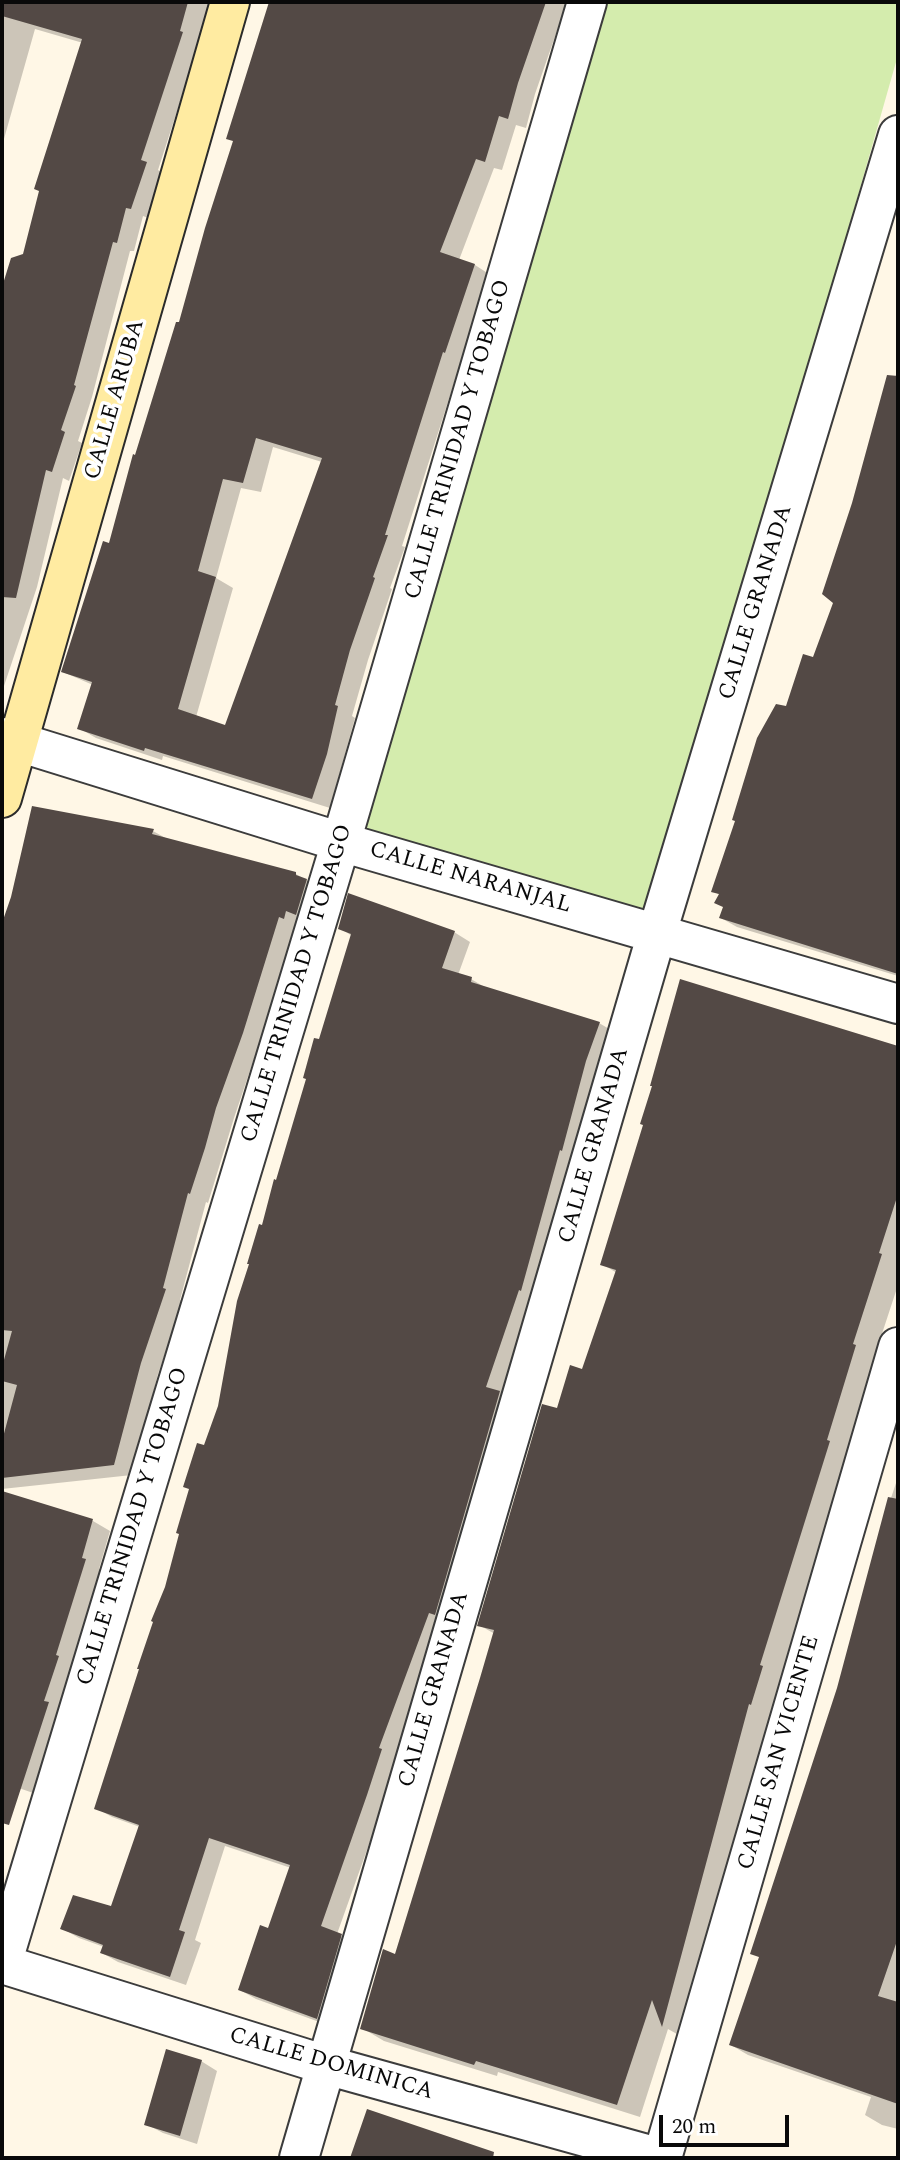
<!DOCTYPE html>
<style>
body{margin:0}
#map{position:relative;width:900px;height:2160px;overflow:hidden;background:#fff7e6;font-family:Spectral,serif}
canvas{display:block}
.frame{position:absolute;inset:0;border:4px solid #090909;pointer-events:none}
.scale{position:absolute;left:659px;top:2115px;width:130px;height:32px;box-sizing:border-box;border:4px solid #090909;border-top:0;padding-left:9px;font-size:21px;line-height:24px;white-space:nowrap;color:#090909;-webkit-text-stroke:5px #fff;paint-order:stroke}
</style>
<div id="map">
<canvas width="900" height="2160"></canvas>
<div class="frame"></div>
<div class="scale">20 m</div>
</div>
<script>
const ctx = document.querySelector('canvas').getContext('2d');
ctx.lineJoin = 'round';
function paint(path, color) { ctx.fillStyle = color; ctx.fill(path, 'evenodd'); }
const shape = rows => new Path2D(rows.map(r => 'M' + r).join(''));
function stroke(path, color, width, dash) { ctx.strokeStyle = color; ctx.lineWidth = width; ctx.lineCap = dash ? 'butt' : 'round'; ctx.setLineDash(dash || []); ctx.stroke(path); }
function write(font, color, halo, rows, align = 'center') {
  ctx.font = font + ' Spectral,serif'; ctx.lineWidth = 7; ctx.setLineDash([]); ctx.textBaseline = 'middle'; ctx.strokeStyle = halo; ctx.fillStyle = color; for (const [text, x, y, turn = 0] of rows) {
    ctx.save(); ctx.translate(x, y); ctx.rotate((+turn || 0) * Math.PI / 180); ctx.textAlign = isNaN(turn) ? turn : align; if (halo) ctx.strokeText(text, 0, 0); ctx.fillText(text, 0, 0); ctx.restore();
  }
}
const green = shape([
 [599,2,898,2,898,55,652,919,360,831]
]);
const shadow = shape([
 [2,2,209,2,198,42,199,43,158,170,164,174,148,218,143,216,134,251,130,251,92,397,78,441,82,443,69,481,63,478,37,587,2,692,2,293,13,259,24,255,83,43,35,29,2,146],
 [271,2,567,2,535,94,526,128,516,125,502,170,494,168,459,260,475,265,492,276,463,362,461,361,402,546,405,547,390,588,392,589,368,660,352,716,355,718,330,808,163,756,162,760,96,738,79,728,93,685,63,672,110,545,180,324,235,142],
 [273,447,322,462,226,727,196,717,233,588,216,578,241,488,261,492],
 [898,367,898,976,737,927,721,918,725,907,720,895,713,891,787,708,814,660,835,602],
 [33,808,153,831,171,841,296,874,313,884,234,1118,208,1203,206,1202,180,1300,183,1301,158,1374,132,1475,2,1489,2,926,13,898],
 [340,928,454,932,470,942,458,975,471,979,488,989,599,1023,616,1033,445,1621,395,1759,397,1760,383,1805,337,1934,357,1945,333,2027,256,1999,240,1990,269,1930,291,1868,225,1846,195,1940,201,1943,186,1985,118,1962,102,1953,104,1947,79,1938,63,1929,112,1908,140,1827,112,1817,96,1808,166,1587,205,1447,220,1406,263,1227,352,936],
 [681,982,898,1048,898,1285,874,1358,877,1359,684,2038,668,2029,640,2117,498,2072,497,2076,384,2041,362,2028,396,1957,495,1634,479,1625,558,1410,583,1371,617,1273,602,1264,645,1125],
 [898,1477,898,2129,882,2125,865,2115,871,2097,748,2055,731,2045,761,1958,752,1953,838,1689,886,1513],
 [2,1493,93,1521,110,1531,99,1569,103,1571,39,1795,13,1786,2,1816],
 [201,2061,217,2071,197,2144,163,2133,146,2124],
 [354,2153,491,2156,490,2158,364,2158]
]);
const building = shape([
 [2,2,188,2,180,31,183,32,141,160,147,162,131,209,126,208,117,243,113,242,74,385,76,386,61,430,65,432,52,472,46,470,16,598,2,597,2,287,11,258,23,254,39,191,34,189,82,39,2,16],
 [269,2,546,2,518,83,508,119,499,116,485,162,476,159,440,252,475,264,445,353,443,352,385,535,388,535,373,577,375,578,350,650,335,705,338,706,327,754,312,799,145,748,144,751,77,729,92,682,61,672,103,541,109,543,133,454,135,455,176,322,179,322,205,228,233,141,226,139],
 [256,438,322,458,225,725,178,709,216,577,198,571,223,479,243,483],
 [887,375,898,376,898,974,719,918,723,907,714,903,719,894,711,892,735,821,732,820,757,738,776,704,786,706,803,654,813,657,833,603,822,594,852,503],
 [32,806,154,829,152,834,296,872,296,875,307,879,296,915,286,911,284,919,279,917,243,1033,216,1108,205,1148,190,1194,188,1193,163,1288,166,1289,141,1363,114,1465,2,1478,2,1441,17,1385,2,1381,2,1367,12,1331,2,1330,2,923,11,897],
 [348,893,455,931,442,968,472,977,471,982,600,1022,586,1061,562,1151,560,1150,521,1291,519,1290,486,1387,500,1391,435,1615,429,1613,379,1748,382,1749,367,1795,321,1926,342,1934,317,2019,238,1990,260,1925,268,1928,290,1865,209,1838,179,1930,185,1932,170,1977,100,1953,103,1945,60,1929,73,1895,111,1906,139,1825,94,1809,139,1669,137,1669,153,1622,151,1621,165,1587,179,1534,176,1533,189,1489,183,1487,197,1443,204,1445,218,1406,237,1301,249,1264,247,1264,259,1224,262,1225,274,1179,276,1180,306,1079,303,1078,314,1038,319,1039,351,934,338,929],
 [680,979,898,1046,898,1194,879,1253,882,1254,853,1344,856,1345,827,1440,830,1441,760,1665,763,1666,751,1705,749,1704,662,2027,652,2000,617,2105,476,2061,474,2065,360,2029,383,1949,395,1954,480,1678,494,1630,477,1626,542,1404,557,1408,570,1365,582,1369,616,1270,600,1265,643,1125,640,1124,652,1086,650,1086],
 [2,1491,93,1519,82,1558,86,1559,56,1655,59,1656,44,1701,49,1702,9,1825,2,1823],
 [888,1497,898,1499,898,1938,878,1996,898,2002,898,2104,729,2045,759,1957,750,1954,837,1688],
 [166,2049,202,2060,180,2136,144,2125],
 [367,2109,494,2152,493,2158,350,2158]
]);
const street = shape([
 [2,737,341,842,898,1004],
 [2,1964,341,842,587,2],
 [2,1964,326,2065,661,2158],
 [299,2158,657,933,898,135],
 [662,2158,898,1347]
]);
const secondary = shape([
 [2,798,230,2]
]);
const streetNames = [
 ["CALLE ARUBA",116,400,-74],
 ["CALLE TRINIDAD Y TOBAGO",459,440,-74],
 ["CALLE GRANADA",757,603,-73],
 ["CALLE NARANJAL",470,879,16],
 ["CALLE TRINIDAD Y TOBAGO",298,984,-73],
 ["CALLE GRANADA",595,1146,-74],
 ["CALLE TRINIDAD Y TOBAGO",134,1527,-73],
 ["CALLE GRANADA",435,1690,-74],
 ["CALLE SAN VICENTE",780,1753,-74],
 ["CALLE DOMINICA",331,2065,16]
];
paint(green, '#d4ecad');
paint(shadow, '#0003');
paint(building, '#534945');
stroke(street, '#3c3c3c', 42);
stroke(secondary, '#2b2b2b', 42);
stroke(street, '#fff', 38);
stroke(secondary, '#ffeba1', 38);
write('23px', '#090909', '#fff', streetNames);
</script>
